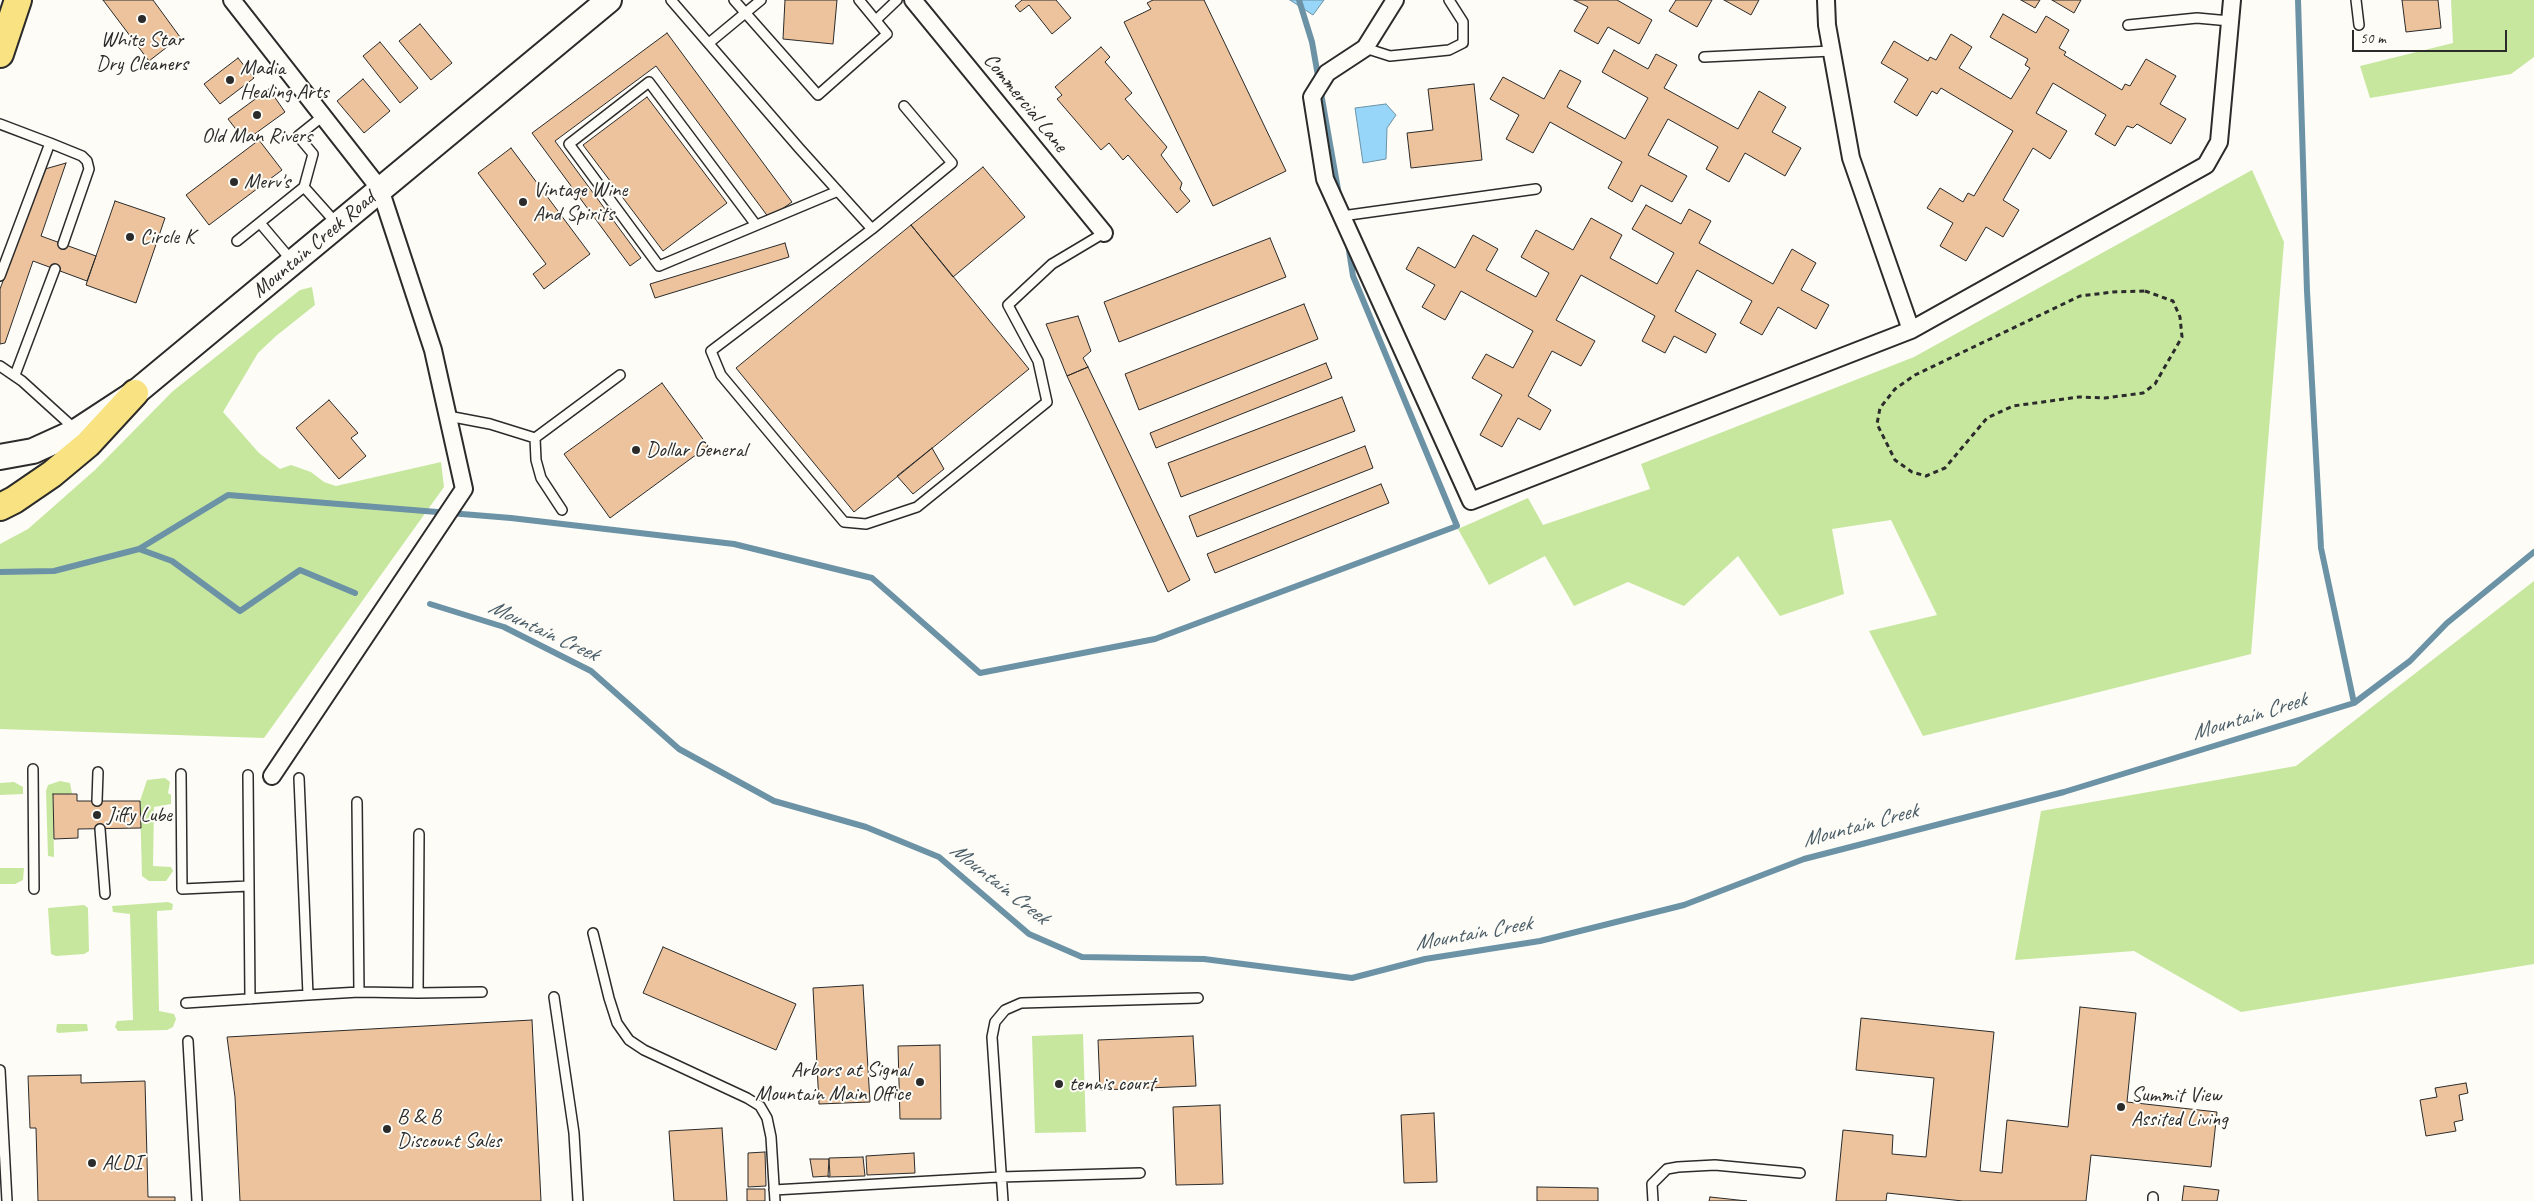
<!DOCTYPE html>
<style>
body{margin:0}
#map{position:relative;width:2534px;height:1201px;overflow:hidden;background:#fdfcf7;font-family:Caveat,sans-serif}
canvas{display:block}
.scale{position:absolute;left:2352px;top:30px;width:155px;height:22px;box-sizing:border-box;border:2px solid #2b2b2b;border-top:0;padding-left:6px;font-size:15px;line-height:18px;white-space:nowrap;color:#2b2b2b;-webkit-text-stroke:4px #fdfcf7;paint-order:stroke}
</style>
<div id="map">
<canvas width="2534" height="1201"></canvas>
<div class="scale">50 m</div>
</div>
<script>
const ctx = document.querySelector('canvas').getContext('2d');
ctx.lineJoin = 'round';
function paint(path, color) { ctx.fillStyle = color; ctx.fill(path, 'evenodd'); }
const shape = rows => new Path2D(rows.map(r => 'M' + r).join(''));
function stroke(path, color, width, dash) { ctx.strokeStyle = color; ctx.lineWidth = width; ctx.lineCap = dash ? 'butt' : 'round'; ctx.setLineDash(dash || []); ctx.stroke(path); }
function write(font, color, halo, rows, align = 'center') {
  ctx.font = font + ' Caveat,sans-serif'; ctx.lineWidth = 4; ctx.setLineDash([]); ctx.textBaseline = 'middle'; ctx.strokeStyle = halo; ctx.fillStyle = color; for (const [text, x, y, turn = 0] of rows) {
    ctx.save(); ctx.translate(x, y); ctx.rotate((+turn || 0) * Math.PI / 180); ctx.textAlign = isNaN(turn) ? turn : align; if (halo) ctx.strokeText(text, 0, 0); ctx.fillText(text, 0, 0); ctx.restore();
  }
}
const green = shape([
 [2451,0,2534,0,2534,57,2511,74,2370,98,2360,66,2453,43],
 [2252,170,2284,242,2251,654,1923,736,1869,631,1937,615,1891,520,1832,529,1844,594,1780,616,1738,556,1684,606,1628,582,1574,606,1545,556,1489,585,1458,529,1528,498,1543,525,1650,489,1641,464,1914,357],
 [312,287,315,305,276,336,258,353,223,412,259,453,280,469,291,465,311,472,324,482,336,486,441,462,444,487,264,738,0,729,0,544,28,529,95,470,173,391,300,290],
 [2534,581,2534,964,2241,1012,2134,951,2015,960,2041,811,2296,766],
 [165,778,170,782,168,793,171,795,171,804,154,807,153,866,171,867,173,871,166,881,149,881,142,876,140,801,147,780],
 [60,781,70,783,72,794,53,795,54,857,48,856,46,791,48,785],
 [14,782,23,787,23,794,0,795,0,783],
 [0,868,24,868,23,880,15,884,0,884],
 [168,902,173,904,172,910,157,911,159,1011,174,1014,176,1019,173,1027,167,1030,118,1031,115,1027,117,1021,133,1020,130,914,113,912,112,906],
 [84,905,88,908,89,951,84,954,56,956,51,954,48,908],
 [57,1024,87,1024,88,1031,58,1033,56,1031],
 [1083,1034,1086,1132,1035,1133,1032,1036]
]);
const water = shape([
 [1290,0,1324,0,1313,15,1290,0],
 [1386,104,1396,115,1387,128,1386,159,1363,163,1355,108,1386,104]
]);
const stream = shape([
 [1299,0,1312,42,1339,195],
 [2298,0,2307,291,2321,548,2354,703],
 [139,549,172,561,240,611,300,570,355,593],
 [0,572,54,571,139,549,228,495,511,518,734,544,872,578,980,673,1155,639,1457,526,1353,276,1348,244],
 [430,604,504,627,591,671,679,749,774,801,866,827,939,857,1029,934,1082,957,1204,959,1352,978,1425,959,1540,941,1684,905,1804,859,2064,792,2354,703,2410,661,2447,623,2534,552]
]);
const building = shape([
 [103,0,153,0,180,37,149,61,103,0],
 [785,0,837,0,833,44,783,39,785,0],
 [1022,0,1056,0,1071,18,1052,34,1029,5,1020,12,1015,6,1022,0],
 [1153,0,1204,0,1286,171,1213,206,1124,22,1151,9,1147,3,1153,0],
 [1574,0,1617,0,1652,20,1639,44,1608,27,1598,44,1574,31,1588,7,1574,0],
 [1676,0,1712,0,1697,27,1669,11,1676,0],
 [1724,0,1759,0,1751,15,1724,0],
 [2021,0,2040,0,2035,8,2021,0],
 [2052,0,2081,0,2074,13,2052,0],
 [2402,0,2438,0,2441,28,2406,32,2402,0],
 [2003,14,2036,33,2046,16,2069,30,2059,48,2066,52,2064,55,2122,90,2125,84,2130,86,2146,59,2176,76,2160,104,2186,119,2171,144,2137,124,2133,128,2127,126,2115,146,2095,134,2106,115,2053,83,2036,113,2067,131,2050,159,2033,148,2003,200,2019,210,2003,237,1986,227,1966,261,1940,246,1953,223,1927,208,1940,188,1963,202,1968,193,1974,196,2013,131,1941,88,1937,94,1932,91,1917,116,1894,102,1908,79,1881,63,1894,41,1928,61,1930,57,1936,60,1951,34,1972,47,1959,68,2011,99,2030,68,2025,65,2028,59,1990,37,2003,14],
 [420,24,452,63,431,80,399,41,420,24],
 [667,33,792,202,769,218,656,66,555,141,641,258,630,266,532,133,667,33],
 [380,42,418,88,400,103,363,56,380,42],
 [1101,47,1110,57,1105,62,1132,93,1125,99,1167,147,1161,155,1182,183,1180,189,1190,201,1177,213,1128,155,1123,160,1109,143,1101,150,1057,99,1062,95,1055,87,1101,47],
 [1614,50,1648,69,1656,54,1677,65,1664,88,1738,129,1759,91,1786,107,1772,132,1801,148,1785,176,1745,153,1729,182,1706,169,1718,147,1668,119,1648,155,1687,176,1672,202,1641,185,1632,202,1608,188,1622,162,1550,122,1533,153,1506,139,1519,115,1490,99,1503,77,1544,99,1560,70,1581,81,1567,107,1625,139,1648,98,1602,72,1614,50],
 [238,58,254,78,220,104,204,84,238,58],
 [363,79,390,111,364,133,337,101,363,79],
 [1474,84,1482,160,1411,168,1407,133,1433,130,1428,89,1474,84],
 [269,89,285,112,245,141,228,119,269,89],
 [647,97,727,203,663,251,583,145,647,97],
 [259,140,282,170,209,225,186,195,259,140],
 [511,148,590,254,544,289,533,274,546,264,478,173,511,148],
 [66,163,41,236,96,256,87,281,33,261,5,343,0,344,0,289,45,169,66,163],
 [983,167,1025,217,953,277,911,225,983,167],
 [115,201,165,218,136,303,86,285,115,201],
 [1646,205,1681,224,1689,209,1711,221,1699,243,1773,284,1792,249,1816,263,1801,290,1829,305,1816,329,1778,307,1762,335,1740,323,1752,301,1697,270,1675,311,1716,334,1706,353,1674,336,1665,353,1642,341,1655,316,1581,275,1556,320,1595,341,1581,366,1552,351,1528,396,1551,410,1540,430,1518,418,1502,447,1480,435,1502,395,1472,378,1486,354,1513,368,1533,331,1461,291,1445,320,1422,307,1435,285,1406,269,1418,247,1455,268,1473,235,1498,249,1486,270,1536,297,1549,273,1521,257,1536,230,1573,250,1591,218,1622,235,1610,258,1657,284,1674,253,1632,229,1646,205],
 [911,225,1029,369,854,512,736,368,911,225],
 [1270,238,1286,277,1119,342,1104,302,1270,238],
 [785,243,789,257,655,298,650,284,785,243],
 [1304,304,1318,339,1139,410,1125,374,1304,304],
 [1078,316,1091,351,1083,358,1088,367,1067,376,1046,324,1078,316],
 [1326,363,1332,378,1156,448,1150,433,1326,363],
 [1088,367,1190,580,1168,592,1067,376,1088,367],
 [662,383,708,446,610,518,564,454,662,383],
 [1342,397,1355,431,1181,497,1168,463,1342,397],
 [329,400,358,433,351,438,366,456,339,479,296,428,329,400],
 [1365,446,1373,468,1197,537,1189,516,1365,446],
 [932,448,944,469,913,494,897,476,932,448],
 [1381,484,1389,503,1215,573,1207,554,1381,484],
 [53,794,77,794,77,801,140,801,141,828,78,829,78,838,54,839,53,794],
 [663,947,796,1004,776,1050,643,993,663,947],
 [863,985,870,1102,819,1104,813,988,863,985],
 [2080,1007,2136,1013,2127,1102,2217,1112,2211,1167,2091,1155,2086,1201,1963,1201,1887,1193,1886,1201,1836,1201,1843,1130,1893,1135,1892,1154,1926,1157,1934,1078,1856,1070,1861,1018,1994,1032,1980,1171,2002,1173,2007,1120,2068,1127,2080,1007],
 [532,1020,541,1201,240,1201,235,1097,227,1037,532,1020],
 [1193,1036,1196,1086,1100,1090,1098,1040,1193,1036],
 [940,1045,941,1119,900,1119,898,1046,940,1045],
 [81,1075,81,1083,145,1081,148,1197,175,1197,175,1201,38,1201,36,1128,30,1128,28,1076,81,1075],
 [2466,1083,2468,1093,2459,1095,2463,1120,2454,1122,2456,1131,2426,1136,2420,1100,2437,1097,2435,1088,2466,1083],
 [1220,1105,1223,1184,1176,1185,1173,1107,1220,1105],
 [1434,1113,1437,1182,1404,1183,1401,1115,1434,1113],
 [722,1128,727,1201,674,1201,669,1131,722,1128],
 [765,1152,766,1186,748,1187,748,1153,765,1152],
 [914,1153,915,1173,867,1175,866,1156,914,1153],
 [863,1157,865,1176,828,1177,829,1158,863,1157],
 [810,1159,829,1159,830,1176,813,1177,810,1159],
 [2184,1186,2219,1190,2217,1201,2182,1201,2184,1186],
 [1537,1187,1598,1188,1598,1201,1537,1201,1537,1187],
 [747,1189,765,1189,765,1201,747,1201,747,1189],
 [1710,1197,1747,1201,1709,1201,1710,1197]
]);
const path = shape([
 [2145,291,2173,301,2180,317,2182,337,2155,384,2143,393,2105,398,2079,397,2013,406,1987,418,1945,468,1926,476,1912,472,1895,460,1877,424,1880,408,1895,389,1915,375,2080,296,2113,292,2145,291]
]);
const service = shape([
 [671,0,799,148,872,229,952,163,904,106],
 [734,0,818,95,887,34,859,0],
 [2356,0,2359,25],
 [876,20,897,0],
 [2128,25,2197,18,2230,21],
 [709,43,761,0],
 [1365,48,1390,56,1449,50,1463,43,1463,22,1449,0],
 [1704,57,1832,51],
 [0,124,50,143,0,276],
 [50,143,82,156,87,161,89,169,63,244],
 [304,187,337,224],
 [1342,216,1536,189],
 [260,223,292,261],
 [756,225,649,82,569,144,659,266,838,191],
 [872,229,711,351,721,375,844,522,866,524,917,507,1047,402,1038,361,1008,305,1052,264,1104,233],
 [237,241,304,187,313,154,298,136,323,116],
 [0,366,22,381,76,430],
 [15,375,55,269],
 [448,416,490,424,535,438,536,460,541,478,562,510],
 [535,438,620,375],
 [33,769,34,889],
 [181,774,182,889,249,886],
 [248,775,250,999],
 [97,801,98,772],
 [100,829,105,894],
 [593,933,609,998,617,1023,629,1040,644,1050,747,1098,760,1106,767,1118,771,1137,775,1201],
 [359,992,418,993,419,834],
 [418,993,482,992],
 [308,995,359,992,357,802],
 [554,997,574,1133,578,1201],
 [186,1003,308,995,299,778],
 [188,1041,197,1201],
 [0,1070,7,1201],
 [774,1190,1000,1177,1140,1173],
 [1003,1201,992,1037,995,1022,1005,1010,1021,1003,1198,998],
 [1653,1201,1652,1184,1667,1169,1678,1167,1715,1165,1800,1173],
 [2153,1201,2153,1197]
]);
const minor = shape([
 [232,0,380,189,433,350,464,489,272,776],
 [913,0,1104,233],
 [1395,0,1365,48,1327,73,1312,97,1325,179,1471,501,1911,330,2206,165,2219,142,2232,0],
 [1826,0,1827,25,1851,158,1911,330]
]);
const secondary = shape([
 [0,457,33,451,77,431,135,393,609,0]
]);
const primary = shape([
 [0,54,18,0],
 [0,507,14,500,52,474,88,444,135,393]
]);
const markers = [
 [142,19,5,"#2b2b2b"],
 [230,80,5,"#2b2b2b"],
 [257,115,5,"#2b2b2b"],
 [234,182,5,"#2b2b2b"],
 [523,202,5,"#2b2b2b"],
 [130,237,5,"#2b2b2b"],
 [636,450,5,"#2b2b2b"],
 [97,815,5,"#2b2b2b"],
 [920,1082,5,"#2b2b2b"],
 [1059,1084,5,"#2b2b2b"],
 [2121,1107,5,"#2b2b2b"],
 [387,1129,5,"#2b2b2b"],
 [92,1163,5,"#2b2b2b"]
];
const poiNames = [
 ["White Star",142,40,"center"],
 ["Dry Cleaners",142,64,"center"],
 ["Madia",240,68],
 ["Healing Arts",240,92],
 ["Old Man Rivers",257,136,"center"],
 ["Merv's",244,182],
 ["Vintage Wine",533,190],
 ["And Spirits",533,214],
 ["Circle K",140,237],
 ["Dollar General",646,450],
 ["Jiffy Lube",107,815],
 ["Arbors at Signal",910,1070,"right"],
 ["Mountain Main Office",910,1094,"right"],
 ["tennis court",1069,1084],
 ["Summit View",2131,1095],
 ["Assited Living",2131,1119],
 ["B & B",397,1117],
 ["Discount Sales",397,1141],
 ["ALDI",102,1163]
];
const streetNames = [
 ["Commercial Lane",1025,103,51],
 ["Mountain Creek Road",314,245,-40]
];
const waterNames = [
 ["Mountain Creek",543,631,25],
 ["Mountain Creek",2249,717,-17],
 ["Mountain Creek",1860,826,-15],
 ["Mountain Creek",999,884,38],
 ["Mountain Creek",1473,934,-10]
];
paint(green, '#c7e79f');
paint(water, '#97d6f8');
stroke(water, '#6c92a6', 1);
stroke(stream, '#6c92a6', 6);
paint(building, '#ecc39c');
stroke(building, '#2b2b2b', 1);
stroke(service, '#2b2b2b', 12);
stroke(minor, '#2b2b2b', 20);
stroke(secondary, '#2b2b2b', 28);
stroke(primary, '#2b2b2b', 30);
stroke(path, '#2b2b2b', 3, [5, 4]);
stroke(service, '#fdfcf7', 9);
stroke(minor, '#fdfcf7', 16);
stroke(secondary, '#fdfcf7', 24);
stroke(primary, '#f8e281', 26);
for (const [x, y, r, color] of markers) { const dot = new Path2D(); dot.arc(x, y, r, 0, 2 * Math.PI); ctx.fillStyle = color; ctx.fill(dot); stroke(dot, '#fdfcf7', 2); }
write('21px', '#2b2b2b', '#fdfcf7', poiNames, 'left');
write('21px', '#2b2b2b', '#fdfcf7', streetNames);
write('italic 22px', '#4b5e68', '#fdfcf7', waterNames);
</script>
